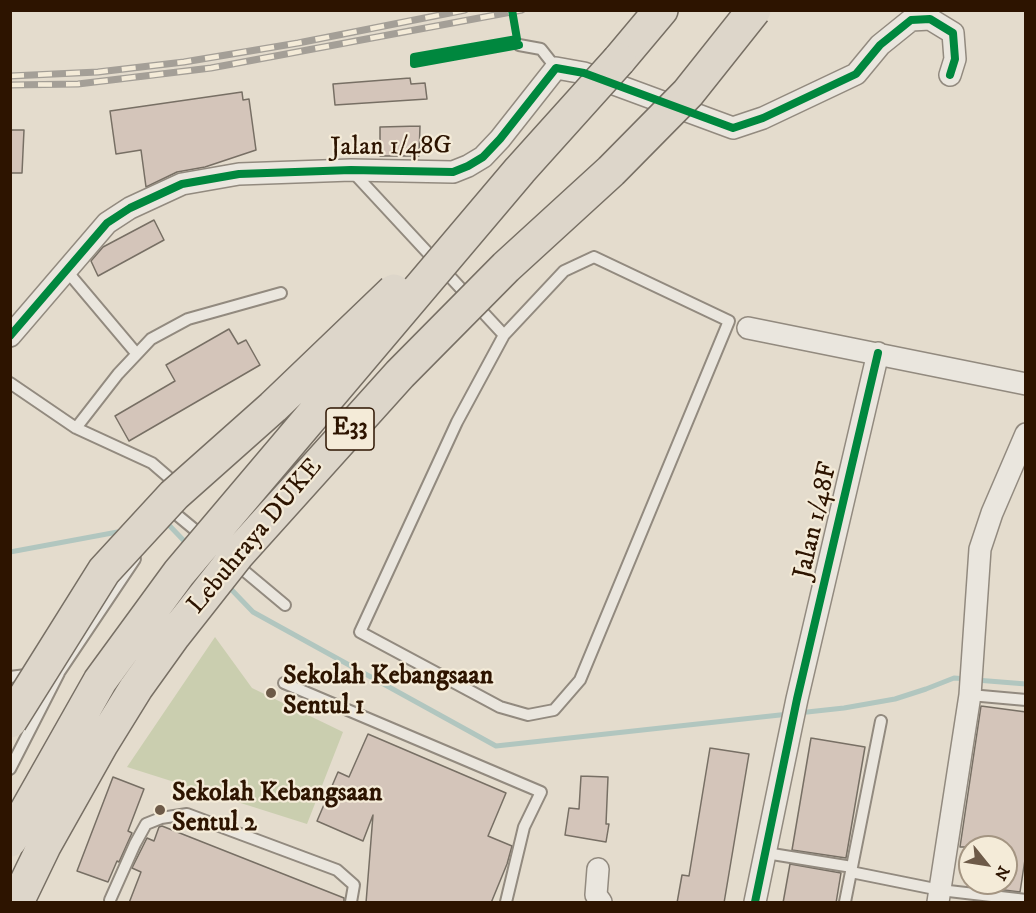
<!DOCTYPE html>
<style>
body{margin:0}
#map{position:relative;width:1036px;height:913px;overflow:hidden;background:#e4dccd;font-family:"IM FELL DW Pica",serif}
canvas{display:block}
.frame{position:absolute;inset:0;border:12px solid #2d1400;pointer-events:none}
.north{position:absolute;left:958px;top:835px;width:60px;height:60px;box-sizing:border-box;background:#f4ebd8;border:2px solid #a49582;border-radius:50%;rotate:120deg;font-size:16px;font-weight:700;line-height:24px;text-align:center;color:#2d1400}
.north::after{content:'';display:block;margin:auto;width:21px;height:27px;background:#6d5a48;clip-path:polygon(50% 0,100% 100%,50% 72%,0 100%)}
</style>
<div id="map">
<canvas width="1036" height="913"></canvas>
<div class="frame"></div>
<div class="north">N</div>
</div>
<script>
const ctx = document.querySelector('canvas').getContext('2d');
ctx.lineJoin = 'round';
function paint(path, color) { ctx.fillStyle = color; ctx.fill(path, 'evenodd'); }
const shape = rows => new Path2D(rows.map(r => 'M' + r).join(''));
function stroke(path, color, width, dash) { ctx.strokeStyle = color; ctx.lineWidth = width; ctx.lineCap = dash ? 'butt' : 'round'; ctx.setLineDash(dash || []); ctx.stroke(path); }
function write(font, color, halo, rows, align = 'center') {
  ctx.font = font + ' "IM FELL DW Pica",serif'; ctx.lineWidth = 4.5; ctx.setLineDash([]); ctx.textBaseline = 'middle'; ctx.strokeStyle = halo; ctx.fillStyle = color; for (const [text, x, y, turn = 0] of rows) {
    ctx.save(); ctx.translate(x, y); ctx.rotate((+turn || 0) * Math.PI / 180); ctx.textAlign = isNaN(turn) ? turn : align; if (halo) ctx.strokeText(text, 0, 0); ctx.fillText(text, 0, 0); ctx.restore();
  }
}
const green = shape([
 [215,637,252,688,343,732,307,824,127,767]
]);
const stream = shape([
 [166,522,188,545],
 [10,552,123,531],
 [228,586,253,612,496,746,789,714],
 [976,680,1026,684],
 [798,713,844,708,895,699,926,689,954,678,967,679]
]);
const building = shape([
 [410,78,411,84,425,83,427,99,335,105,333,84,410,78],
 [242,92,243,100,249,99,256,150,205,167,177,172,146,187,141,150,116,154,110,111,242,92],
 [420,126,419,156,380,156,380,127,420,126],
 [10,130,24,130,22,173,10,173,10,130],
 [154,220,164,240,98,276,91,261,103,247,154,220],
 [229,329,238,344,246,340,260,365,129,441,115,416,175,381,166,365,229,329],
 [981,706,1026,712,1026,853,1020,892,972,886,973,883,1006,883,1006,847,960,847,981,706],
 [368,734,506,793,488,836,512,846,507,864,491,903,366,903,373,815,363,841,317,821,338,772,349,777,368,734],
 [811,738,865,747,846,858,792,850,811,738],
 [710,748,749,754,724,903,677,903,682,875,689,876,710,748],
 [581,776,608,777,606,824,609,824,606,842,565,835,569,808,579,809,581,776],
 [113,777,144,789,128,831,132,833,119,862,117,861,108,882,77,871,113,777],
 [162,826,344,898,344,903,129,903,141,872,132,868,147,838,154,841,159,827,162,826],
 [790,864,841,873,836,903,783,903,790,864]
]);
const lane = shape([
 [519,45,541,49,556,68],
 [351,170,504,335],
 [594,257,729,321,580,680,554,710,528,715,500,707,360,632,457,422,504,335,564,271,594,257],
 [66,270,136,353],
 [10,383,76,428,152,463,174,482,174,487],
 [76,428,118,374,151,339,188,319,281,293],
 [171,510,206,539],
 [236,564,285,605],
 [60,671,135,559],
 [10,677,34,674],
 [284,683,541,792,524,827,506,902],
 [970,695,1026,700],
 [10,769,59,673],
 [766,853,852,867],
 [851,872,940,890,1026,900],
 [110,900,135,844,146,824,161,818,187,814,337,870,354,885,351,902],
 [845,902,881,721]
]);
const street = shape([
 [748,328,1026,384],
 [10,336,107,223,130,208,182,184,239,174,351,170,453,172,468,166,483,157,500,139,556,68,584,73,733,128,763,118,856,74,880,45,911,20,930,19,953,33,955,59,950,75],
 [598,869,596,895,601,902],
 [755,902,797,699,878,353],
 [938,902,970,695,980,549,992,513,1026,434]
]);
const highway = shape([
 [619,60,661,10]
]);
const rail = shape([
 [10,76,98,72,184,62,298,43,465,10],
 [10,85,78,84,211,68,522,10]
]);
const highwayBridge = shape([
 [10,721,104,571,174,495,273,407,394,291],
 [10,840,100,681,179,573,520,170,619,60],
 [17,902,44,846,102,743,136,688,174,635,237,555,400,374,506,267,611,171,688,93,754,10]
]);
const cycleway = shape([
 [512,10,517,39,414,57,414,64,519,45],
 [10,336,107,223,130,208,182,184,239,174,351,170,453,172,468,166,483,157,500,139,556,68,584,73,733,128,763,118,856,74,880,45,911,20,930,19,953,33,955,59,950,75],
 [755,902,797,699,878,353]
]);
const markers = [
 [271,693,6,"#6d5a48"],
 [160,810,6,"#6d5a48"]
];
const shields = [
 [350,429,48]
];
const shieldNames = [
 ["E33",350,429]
];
const streetNames = [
 ["Jalan 1/48G",391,148,-1],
 ["Jalan 1/48F",817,521,-77],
 ["Lebuhraya DUKE",256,537,-50]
];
const poiNames = [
 ["Sekolah Kebangsaan",283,678],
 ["Sentul 1",283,708],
 ["Sekolah Kebangsaan",172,795],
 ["Sentul 2",172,825]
];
paint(green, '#caceaf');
stroke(stream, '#b1c6bf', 5);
paint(building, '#d4c5ba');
stroke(building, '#776f64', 1.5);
stroke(lane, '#928a7f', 14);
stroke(street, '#928a7f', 24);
stroke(highway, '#776f64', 36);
stroke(lane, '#eae6de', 10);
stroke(street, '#eae6de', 21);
stroke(highway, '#ddd6ca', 33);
stroke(rail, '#a49f97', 7);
stroke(rail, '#f4ebd8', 4.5, [14]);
stroke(highwayBridge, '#776f64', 36, []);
stroke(highwayBridge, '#ddd6ca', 33);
stroke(cycleway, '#00873e', 8);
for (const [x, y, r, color] of markers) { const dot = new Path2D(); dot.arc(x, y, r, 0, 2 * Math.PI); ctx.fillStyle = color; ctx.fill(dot); stroke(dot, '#f4ebd8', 2); }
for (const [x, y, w] of shields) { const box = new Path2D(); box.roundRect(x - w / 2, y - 21, w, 42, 4.5); ctx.fillStyle = '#f4ebd8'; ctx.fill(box); stroke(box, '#2d1400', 1.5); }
write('bold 24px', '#2d1400', null, shieldNames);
write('26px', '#2d1400', '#f4ebd8', streetNames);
write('bold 26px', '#2d1400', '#f4ebd8', poiNames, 'left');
</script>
